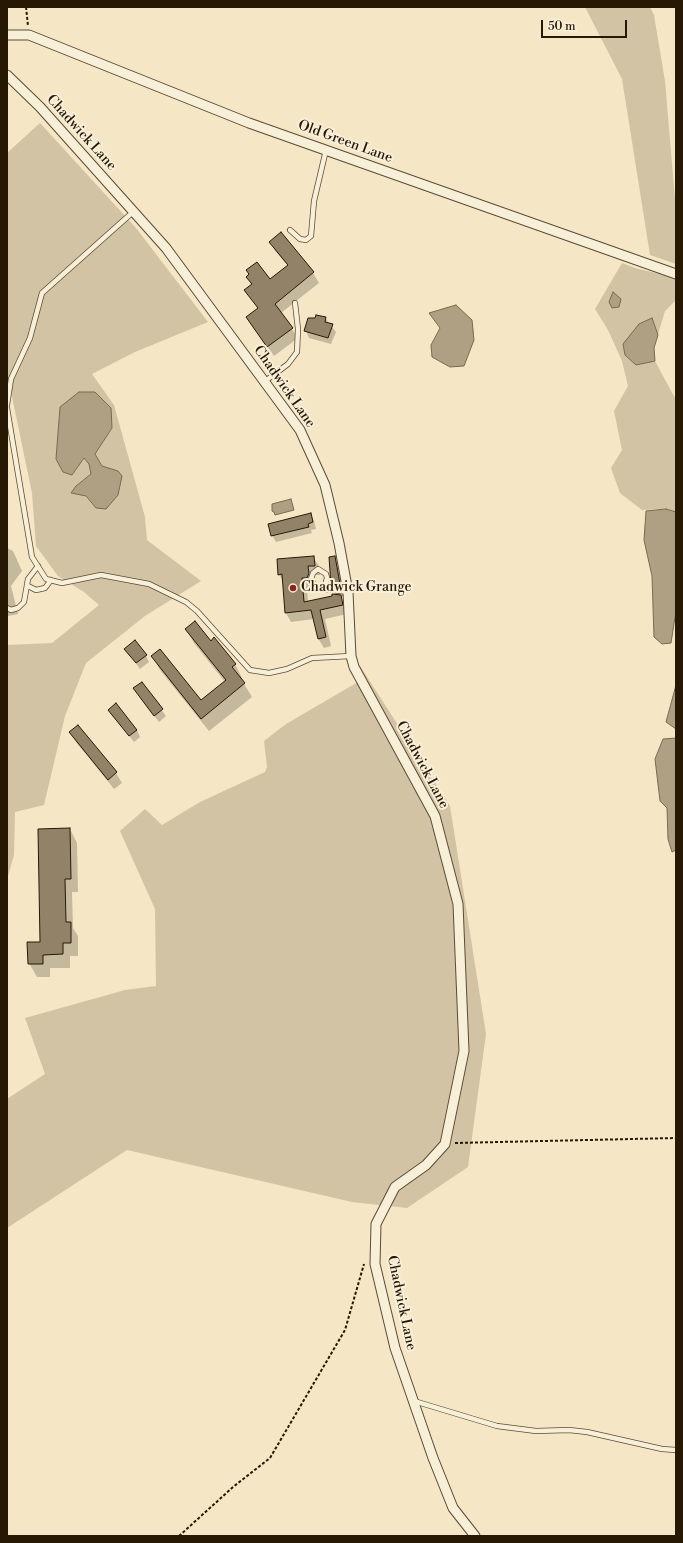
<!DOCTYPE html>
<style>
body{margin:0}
#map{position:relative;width:683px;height:1543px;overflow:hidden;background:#f5e6c5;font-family:"Libre Bodoni",serif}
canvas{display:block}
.frame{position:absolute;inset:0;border:8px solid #271804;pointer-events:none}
.scale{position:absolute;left:541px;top:20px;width:86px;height:18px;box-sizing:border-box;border:2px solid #271804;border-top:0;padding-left:5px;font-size:12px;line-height:14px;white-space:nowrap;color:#271804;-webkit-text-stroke:3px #f8efd9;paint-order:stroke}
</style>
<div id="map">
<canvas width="683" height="1543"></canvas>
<div class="frame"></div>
<div class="scale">50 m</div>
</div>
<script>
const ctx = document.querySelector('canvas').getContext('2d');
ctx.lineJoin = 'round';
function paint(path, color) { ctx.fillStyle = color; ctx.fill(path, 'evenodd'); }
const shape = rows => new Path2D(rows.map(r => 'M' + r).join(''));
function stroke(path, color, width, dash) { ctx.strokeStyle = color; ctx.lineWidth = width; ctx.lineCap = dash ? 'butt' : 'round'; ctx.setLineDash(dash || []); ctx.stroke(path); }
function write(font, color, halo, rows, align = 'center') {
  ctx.font = font + ' "Libre Bodoni",serif'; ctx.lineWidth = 4; ctx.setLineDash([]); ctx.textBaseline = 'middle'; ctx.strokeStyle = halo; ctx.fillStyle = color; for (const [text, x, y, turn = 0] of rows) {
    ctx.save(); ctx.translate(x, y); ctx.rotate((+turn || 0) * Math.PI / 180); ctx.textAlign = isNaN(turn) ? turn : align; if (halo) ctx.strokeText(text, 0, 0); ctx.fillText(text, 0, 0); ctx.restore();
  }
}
const green = shape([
 [585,7,650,7,654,15,665,81,676,211,676,264,650,255,622,79],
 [40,123,136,228,208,322,135,352,92,374,114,405,145,517,147,540,201,581,145,616,86,663,65,716,44,805,15,812,14,855,8,876,7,876,7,645,52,643,99,605,84,592,58,576,36,546,32,493,10,387,7,385,7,153],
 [60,407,112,428,95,454,102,466,118,471,96,508,76,486,91,474,89,464,84,458,72,475,57,459],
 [622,263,635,268,676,278,676,300,665,311,654,348,655,361,676,400,676,512,666,509,642,510,620,493,611,468,622,450,614,411,628,386,622,361,608,330,595,309],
 [360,666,450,806,486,1034,468,1167,407,1208,352,1202,127,1150,7,1228,7,1099,45,1074,25,1018,125,990,156,986,155,909,120,831,145,809,162,825,200,802,265,772,267,767,264,741,286,724,358,682]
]);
const water = shape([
 [613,292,621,299,619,307,612,308,609,302,613,292],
 [456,305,472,320,474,340,464,366,450,367,432,357,431,345,440,328,429,313,456,305],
 [652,318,658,335,654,348,655,361,636,365,625,355,623,344,639,324,652,318],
 [79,392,95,392,111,408,112,428,95,454,102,466,118,471,122,476,118,495,106,509,96,508,86,496,71,493,76,486,91,474,89,464,84,458,72,475,63,472,56,459,60,407,79,392],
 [291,499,294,510,275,515,274,512,272,511,272,504,291,499],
 [666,509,676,512,676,611,671,643,662,644,654,637,652,576,644,540,646,511,666,509],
 [676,685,676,729,666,722,676,685],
 [676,738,676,850,672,852,668,839,667,808,660,801,655,759,663,739,676,738]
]);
const shadow = shape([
 [281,233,313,273,319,283,281,313,298,338,274,356,247,318,258,309,246,290,252,286,247,277,270,281,288,266,276,252,270,242],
 [325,318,336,332,331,344,309,338,306,331],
 [310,514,314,521,316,529,311,530,312,533,276,542,272,535],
 [7,548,13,551,22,571,11,586,18,614,8,616],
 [313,557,319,566,320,575,313,575,312,587,307,587,308,603,338,596,332,586,335,557,341,567,345,594,343,594,344,597,340,596,345,605,347,614,325,619,331,646,324,648,318,638,314,619,291,622,286,613,283,582,279,574],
 [186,629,211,642,235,664,242,678,241,679,252,697,209,731,160,670,152,656,201,701,225,682,194,643],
 [126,649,146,656,149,662,140,669],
 [141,683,166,716,159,722,138,695],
 [109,710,137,730,140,737,134,742],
 [70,732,116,773,122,783,114,789,76,742],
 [70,829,77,843,78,892,72,892,73,928,78,936,78,956,70,956,70,968,50,968,50,977,37,977,29,963,41,943]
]);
const building = shape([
 [281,232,314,272,275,304,293,328,267,347,246,317,258,308,244,290,252,284,246,277,249,274,246,270,257,262,270,279,288,265,269,242,281,232],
 [316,315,326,317,325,322,333,324,328,338,304,331,308,318,315,318,316,315],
 [311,513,313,522,308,524,309,527,271,536,268,524,311,513],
 [314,556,315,566,308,566,309,573,307,578,302,578,304,602,332,596,332,594,341,595,343,605,320,610,326,637,318,639,311,610,285,613,282,574,278,575,277,559,314,556],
 [335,556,340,584,338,584,339,587,331,586,329,557,335,556],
 [195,621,211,641,214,637,236,664,232,667,245,683,201,719,151,656,160,649,201,700,226,680,185,629,195,621],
 [135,640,147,655,136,663,124,649,135,640],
 [142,682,163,709,154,716,133,688,142,682],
 [116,703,137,730,129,736,108,710,116,703],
 [78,725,117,772,108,780,69,732,78,725],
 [70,828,71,879,65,879,66,922,71,922,71,943,63,943,63,954,43,955,43,964,28,964,27,942,40,942,38,829,70,828]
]);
const path = shape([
 [26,7,28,26],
 [455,1143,676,1138],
 [179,1536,233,1487,270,1458,345,1330,364,1264]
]);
const lane = shape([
 [290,230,300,239,306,240,311,236,314,201,326,150],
 [264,382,288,364,297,352,298,329,295,303],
 [7,405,11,379,30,338,42,293,133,212],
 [7,408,32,557,46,579,62,583,101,575,149,584,186,602,197,611,250,670,269,673,287,669,312,658,351,656],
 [28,586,36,590,45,588,51,580],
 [324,589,327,578,326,574,318,569,313,573,311,579,315,586,324,589,348,592],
 [7,608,11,610,18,608,24,602,28,579,38,566],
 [414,1401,497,1426,536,1431,569,1430,587,1432,662,1449,676,1450]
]);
const street = shape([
 [7,35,29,35,249,123,676,274],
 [7,75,40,107,166,248,300,430,325,485,339,543,348,592,351,656,354,667,435,816,458,904,464,1051,445,1144,426,1165,395,1187,376,1224,375,1264,395,1348,433,1458,453,1508,475,1536]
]);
const markers = [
 [293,588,4,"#8f2418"]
];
const streetNames = [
 ["Chadwick Lane",81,133,48],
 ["Old Green Lane",345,142,20],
 ["Chadwick Lane",284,387,55],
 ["Chadwick Lane",422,765,62],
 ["Chadwick Lane",401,1303,78]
];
const poiNames = [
 ["Chadwick Grange",301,588]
];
paint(green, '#d2c3a4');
paint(water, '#afa083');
stroke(water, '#796a50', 1);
paint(shadow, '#0003');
paint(building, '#928368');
stroke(building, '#271804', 1);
stroke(lane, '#5a4c34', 6);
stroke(street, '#5a4c34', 11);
stroke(path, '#271804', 2, [3, 2]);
stroke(lane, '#f8efd9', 4.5);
stroke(street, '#f8efd9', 9);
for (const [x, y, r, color] of markers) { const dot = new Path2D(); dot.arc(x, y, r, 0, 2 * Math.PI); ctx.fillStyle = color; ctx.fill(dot); stroke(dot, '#f8efd9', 1.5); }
write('14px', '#271804', '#f8efd9', streetNames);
write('14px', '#271804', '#f8efd9', poiNames, 'left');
</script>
